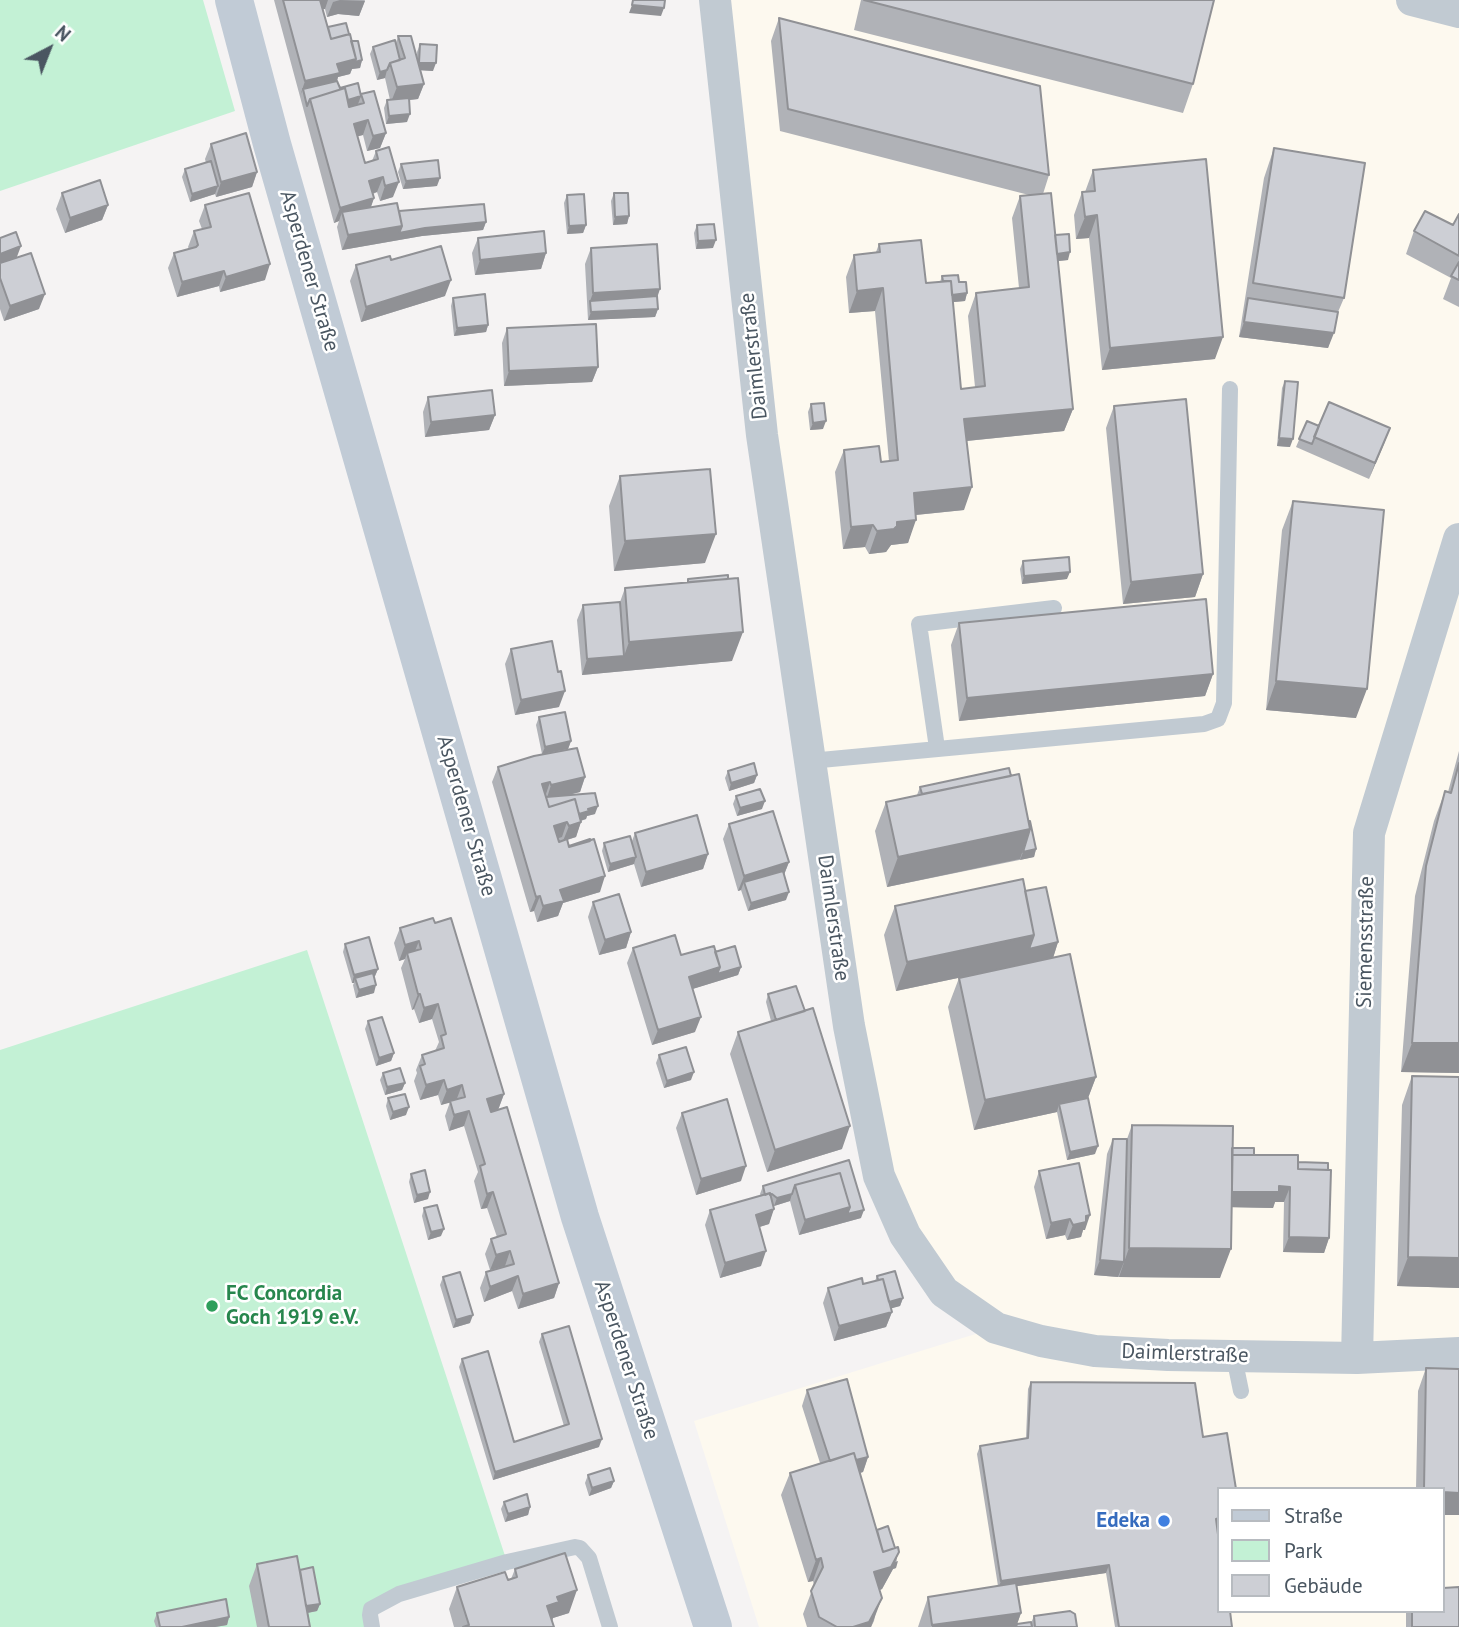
<!DOCTYPE html>
<meta charset="utf-8">
<style>
body{margin:0}
#map{position:relative;width:1459px;height:1627px;overflow:hidden;background:#f5f3f3;font-family:"PT Sans",sans-serif}
canvas{display:block}
.legend{position:absolute;left:1217px;top:1487px;width:228px;height:126px;box-sizing:border-box;background:#fff;border:2px solid #b7bbc0;margin:0;padding:9px 12px;list-style:none;font-size:21px;color:#4a5661}
.legend li{display:flex;align-items:center;gap:14px;height:35px}
.legend b{width:35px;border:2px solid #b7bbc0}
.north{position:absolute;left:14px;top:14px;width:70px;height:70px;-webkit-text-stroke:5px #fff;paint-order:stroke;rotate:42deg;font-size:19px;font-weight:700;line-height:28px;text-align:center;color:#4a5661}
.north::after{content:'';display:block;margin:auto;width:24px;height:32px;background:#4a5661;clip-path:polygon(50% 0,100% 100%,50% 72%,0 100%)}
</style>
<div id="map">
<canvas width="1459" height="1627"></canvas>
<ul class="legend">
<li><b style="height:9px;background:#c1cbd6"></b>Straße</li>
<li><b style="height:19px;background:#c3f1d5"></b>Park</li>
<li><b style="height:19px;background:#cdcfd5"></b>Gebäude</li>
</ul>
<div class="north">N</div>
</div>
<script>
const ctx = document.querySelector('canvas').getContext('2d');
ctx.lineJoin = 'round';
function paint(path, color) { ctx.fillStyle = color; ctx.fill(path, 'evenodd'); }
const shape = rows => new Path2D(rows.map(r => 'M' + r).join(''));
function stroke(path, color, width, dash) { ctx.strokeStyle = color; ctx.lineWidth = width; ctx.lineCap = dash ? 'butt' : 'round'; ctx.setLineDash(dash || []); ctx.stroke(path); }
function write(font, color, halo, rows, align = 'center') {
  ctx.font = font + ' "PT Sans",sans-serif'; ctx.lineWidth = 5; ctx.setLineDash([]); ctx.textBaseline = 'middle'; ctx.strokeStyle = halo; ctx.fillStyle = color; for (const [text, x, y, turn = 0] of rows) {
    ctx.save(); ctx.translate(x, y); ctx.rotate((+turn || 0) * Math.PI / 180); ctx.textAlign = isNaN(turn) ? turn : align; if (halo) ctx.strokeText(text, 0, 0); ctx.fillText(text, 0, 0); ctx.restore();
  }
}
const commercial = shape([
 [715,0,1459,0,1459,1627,759,1627,694,1421,995,1328,944,1292,879,1176],
 [1219,1489,1443,1489,1443,1611,1219,1611]
]);
const green = shape([
 [0,0,203,0,235,111,0,191],
 [307,950,507,1562,380,1603,372,1627,0,1627,0,1050]
]);
const lane = shape([
 [937,748,919,624,1054,608],
 [810,761,1204,724,1218,719,1224,703,1230,389],
 [1234,1357,1241,1391],
 [372,1627,370,1615,371,1609,399,1594,507,1562,575,1547,580,1548,589,1558,610,1627]
]);
const street = shape([
 [715,0,762,435,849,1026,879,1176,905,1235,944,1292,996,1328,1041,1341,1095,1351,1168,1355,1357,1358,1459,1353],
 [1412,0,1459,12],
 [1357,1358,1369,833,1459,539]
]);
const secondary = shape([
 [234,0,272,144,580,1217,713,1627]
]);
const wall = shape([
 [274,0,365,0,359,16,338,14,327,17,325,9,323,9,328,27,351,41,362,60,360,68,352,69,350,74,338,77,337,81,340,88,361,95,386,133,380,148,367,151,363,135,357,136,365,163,372,161,376,151,393,197,380,201,377,192,373,194,374,198,370,208,486,222,483,230,422,236,342,250,337,227,339,221,334,223],
 [861,0,1214,0,1193,84,1183,113,854,30],
 [779,18,1049,175,1043,194,1055,235,1068,260,1058,261,1073,409,1064,431,967,441,964,510,916,515,908,543,891,545,886,552,869,554,865,547,843,549,835,472,844,450,881,462,889,461,875,311,849,313,846,277,854,255,876,252,879,244,926,283,940,282,942,276,959,282,967,293,965,301,953,302,961,389,975,387,968,316,976,293,1019,288,1012,218,1020,196,1029,195,780,131,771,41],
 [398,36,417,57,417,52,420,44,433,71,420,70,424,84,418,99,409,100,407,122,386,124,384,108,387,100,390,100,385,78,377,80,370,54,373,47,396,43],
 [211,144,257,172,252,187,216,197,215,194,190,202,182,177,185,169,206,163,205,159],
 [1274,148,1344,298,1338,312,1328,348,1239,337,1264,178],
 [401,164,437,186,403,189,398,172],
 [1093,170,1215,359,1102,370,1089,238,1076,239,1074,215,1082,192,1085,192],
 [62,193,108,205,102,220,65,233,56,209],
 [614,193,629,216,627,224,613,225,611,201],
 [567,195,586,225,583,233,567,234,564,203],
 [205,205,265,280,220,292,219,286,177,297,168,268,174,253,189,249,188,247,194,231,202,229,199,221],
 [1459,214,1459,307,1443,299,1451,278,1406,254,1414,231,1453,225],
 [697,225,713,248,696,249,694,233],
 [0,238,17,258,39,309,4,321,0,309],
 [478,238,546,253,541,269,475,275,472,253],
 [591,248,657,296,658,309,655,317,588,320,585,264],
 [356,265,445,296,361,322,350,281],
 [453,298,488,325,486,332,454,336,451,306],
 [507,328,598,367,592,382,504,386,502,343],
 [1285,381,1290,447,1277,446,1282,388],
 [428,397,495,415,489,430,425,437,423,412],
 [811,404,823,429,810,430,808,412],
 [1114,406,1203,574,1195,597,1123,604,1106,428],
 [1307,421,1319,426,1390,428,1369,479,1296,447],
 [620,476,705,563,614,571,609,506],
 [1293,501,1356,718,1266,710,1282,530],
 [1023,561,1067,579,1022,584,1020,569],
 [688,579,732,661,582,675,577,620,583,605,620,602,625,588,687,582],
 [959,623,1213,674,1205,696,959,721,951,645],
 [511,649,559,707,515,715,505,664],
 [539,717,571,741,568,749,542,754,536,725],
 [1459,751,1459,1073,1401,1072,1415,896,1434,821,1445,791,1448,792],
 [498,767,585,777,580,792,566,795,595,814,587,816,586,819,581,821,576,837,567,840,569,846,600,892,563,903,558,916,537,922,534,911,530,912,492,782],
 [728,771,757,775,754,783,729,791,725,778],
 [1011,776,1029,821,1036,849,1034,857,887,887,875,831,886,802,917,795,920,787],
 [736,796,762,809,737,816,733,804],
 [729,824,789,862,784,875,786,900,748,911,741,890,738,891,723,839],
 [635,833,708,854,703,869,641,887,634,864,608,872,602,851,604,843,632,841],
 [1025,891,1058,942,1053,958,896,991,884,935,895,906],
 [593,902,631,932,626,948,599,955,588,917],
 [435,923,504,1094,498,1110,559,1283,554,1298,518,1309,512,1291,484,1302,480,1288,486,1272,505,1267,490,1270,485,1254,491,1239,497,1237,487,1208,481,1209,474,1181,478,1172,464,1126,449,1131,445,1116,450,1102,441,1105,438,1095,420,1100,414,1081,417,1073,416,1070,422,1055,435,1051,439,1042,432,1019,419,1023,414,1009,412,1010,401,968,405,959,399,961,394,943,400,928],
 [345,944,378,969,375,976,374,977,374,993,356,998,353,985,354,983,352,983,343,952],
 [633,948,681,955,715,952,741,967,738,975,692,989,695,1032,652,1045,627,963],
 [959,978,1096,1077,1088,1098,1095,1154,1067,1160,1057,1112,974,1130,948,1007],
 [768,994,805,1011,842,1149,767,1172,730,1054,738,1032,771,1021,766,1002],
 [368,1021,394,1053,391,1061,376,1066,365,1029],
 [659,1055,691,1080,664,1088,656,1063],
 [383,1073,405,1083,402,1090,385,1095,380,1080],
 [1412,1076,1459,1288,1397,1286,1402,1105],
 [388,1098,406,1115,390,1120,386,1106],
 [682,1113,741,1181,696,1195,676,1128],
 [1132,1125,1232,1148,1254,1155,1298,1162,1329,1238,1324,1253,1283,1252,1284,1202,1275,1202,1273,1208,1231,1207,1220,1278,1118,1277,1094,1275,1107,1154,1113,1139,1127,1139],
 [849,1160,861,1218,799,1235,790,1201,774,1206,769,1224,759,1227,761,1266,720,1278,705,1225,710,1210,761,1196,760,1194,763,1186],
 [1039,1171,1085,1230,1083,1230,1081,1237,1067,1240,1065,1235,1046,1239,1034,1187],
 [411,1174,428,1199,414,1203,409,1182],
 [424,1208,441,1236,428,1240,422,1216],
 [877,1276,903,1298,900,1306,891,1308,892,1312,886,1327,834,1341,823,1303,828,1288,863,1284,875,1281],
 [443,1277,470,1323,453,1328,440,1285],
 [542,1334,599,1447,493,1480,459,1367,462,1359,514,1442,564,1426,539,1342],
 [1426,1368,1443,1489,1416,1489,1418,1391],
 [1031,1382,1217,1526,1232,1627,1115,1627,1106,1573,1017,1586,1021,1613,1017,1624,1031,1623,1034,1616,1077,1627,918,1627,928,1597,998,1586,977,1454,980,1446,1026,1438,1028,1389],
 [807,1390,868,1457,863,1472,860,1473,877,1530,897,1557,896,1568,893,1569,882,1589,880,1590,874,1621,871,1627,807,1627,803,1614,814,1585,813,1581,808,1582,781,1495,790,1473,820,1463,802,1406],
 [588,1475,614,1481,611,1488,589,1496,585,1483],
 [504,1502,530,1507,528,1515,505,1522,501,1509],
 [257,1564,300,1570,320,1604,317,1611,308,1613,310,1627,257,1627,249,1586],
 [515,1569,569,1613,553,1618,552,1621,554,1627,454,1627,449,1609,457,1587,508,1580,511,1579],
 [1406,1611,1443,1611,1459,1627,1406,1627],
 [157,1613,229,1617,227,1625,215,1627,156,1627,154,1621]
]);
const shadedWall = shape([
 [318,0,328,0,325,9,314,11],
 [340,0,365,1,359,16,338,14,327,17,333,2],
 [632,5,664,8,661,16,629,13],
 [356,59,362,60,360,68,352,69,350,74,338,77,335,88,303,89,300,96,305,81,337,64],
 [419,63,436,63,433,71,416,70],
 [387,70,385,78,377,80,380,72],
 [424,84,418,99,391,102,397,87],
 [361,96,358,104,340,109,343,101],
 [410,114,407,122,386,124,389,116],
 [368,120,363,135,348,139,354,124],
 [386,133,380,148,367,151,373,136],
 [257,172,252,187,216,197,221,182],
 [383,177,377,192,364,196,369,181],
 [440,178,437,186,403,189,406,181],
 [399,182,393,197,380,201,385,186],
 [218,186,215,194,190,202,192,194],
 [374,198,369,213,342,212,339,221,334,223,340,208],
 [108,205,102,220,65,233,70,218],
 [1097,215,1089,238,1076,239,1085,217],
 [629,216,627,224,613,225,615,217],
 [486,222,483,230,422,236,342,250,348,235,402,226,425,228],
 [586,225,583,233,567,234,569,226],
 [716,240,713,248,696,249,698,241],
 [21,246,15,262,0,267,0,254],
 [1070,252,1068,260,1049,262,1052,254],
 [546,253,541,269,475,275,480,260],
 [270,264,265,280,220,292,226,277],
 [224,271,219,286,177,297,182,282],
 [451,280,445,296,361,322,366,307],
 [883,288,875,311,849,313,857,291],
 [660,289,655,304,590,301,593,293],
 [967,293,965,301,943,303,945,296],
 [45,294,39,309,4,321,10,306],
 [658,309,655,317,588,320,591,312],
 [1244,322,1334,333,1328,348,1239,337],
 [488,325,486,332,454,336,457,328],
 [1223,337,1215,359,1102,370,1110,348],
 [598,367,592,382,504,386,509,371],
 [1073,409,1064,431,956,442,964,419],
 [495,415,489,430,425,437,431,422],
 [826,421,823,429,810,430,813,423],
 [1390,428,1384,444,1369,479,1375,463],
 [1279,438,1293,439,1290,447,1277,446],
 [972,487,964,510,905,516,914,493],
 [916,520,908,543,891,545,886,552,869,554,877,531,897,522],
 [873,525,865,547,843,549,851,527],
 [716,534,705,563,614,571,625,541],
 [1070,572,1067,579,1022,584,1024,576],
 [1203,574,1195,597,1123,604,1131,582],
 [743,632,732,661,582,675,587,659,624,656,629,642],
 [1213,674,1205,696,959,721,967,698],
 [1276,681,1367,689,1356,718,1266,710],
 [565,691,559,707,515,715,521,700],
 [571,741,568,749,542,754,545,747],
 [757,775,754,783,729,791,731,783],
 [585,777,580,792,546,801,551,785],
 [550,782,545,797,542,784],
 [765,801,762,809,737,816,740,808],
 [598,806,595,814,587,816,586,819,572,823,575,816,588,809],
 [567,822,562,837,549,841,554,826],
 [581,822,576,837,563,841,569,826],
 [1030,829,1020,859,887,887,898,857],
 [1036,849,1034,857,1020,860,1023,852],
 [708,854,703,869,641,887,646,872],
 [636,857,634,864,608,872,610,864],
 [789,862,783,877,744,882,741,890,738,891,744,876],
 [605,876,600,892,563,903,558,916,537,922,543,906,560,890],
 [789,892,786,900,748,911,751,903],
 [540,896,534,911,530,912,536,897],
 [631,932,626,948,599,955,605,940],
 [1034,935,1058,942,1053,958,896,991,907,962],
 [419,941,413,956,407,953,405,959,399,961,405,945],
 [720,967,741,967,738,975,683,992,689,977],
 [378,969,375,976,357,982,355,978,354,983,352,983,354,975],
 [376,985,374,993,356,998,359,990],
 [418,994,420,994,414,1009,412,1010],
 [438,1004,432,1019,419,1023,424,1008],
 [701,1017,695,1032,652,1045,658,1030],
 [1412,1043,1459,1043,1459,1073,1401,1072],
 [394,1053,391,1061,376,1066,379,1058],
 [694,1072,691,1080,664,1088,667,1081],
 [1096,1077,1085,1106,1059,1104,1057,1112,974,1130,985,1100],
 [444,1080,438,1095,420,1100,426,1085],
 [405,1083,402,1090,385,1095,387,1087],
 [462,1085,456,1101,441,1105,447,1090],
 [504,1094,498,1110,482,1114,487,1099],
 [409,1107,406,1115,390,1120,393,1112],
 [469,1111,464,1126,449,1131,454,1115],
 [850,1126,842,1149,767,1172,775,1150],
 [1098,1146,1095,1154,1067,1160,1070,1152],
 [746,1166,741,1181,696,1195,701,1179],
 [1279,1186,1290,1187,1284,1202,1275,1202,1273,1208,1221,1207,1227,1192],
 [430,1192,428,1199,414,1203,417,1195],
 [493,1192,487,1208,481,1209,487,1194],
 [792,1194,790,1201,774,1206,777,1198],
 [850,1207,864,1210,861,1218,799,1235,805,1220],
 [774,1209,769,1224,750,1230,756,1215],
 [1090,1215,1085,1230,1083,1230,1081,1237,1067,1240,1073,1225,1086,1216],
 [1070,1219,1065,1235,1046,1239,1051,1223],
 [444,1229,441,1236,428,1240,431,1232],
 [1289,1237,1329,1238,1324,1253,1283,1252],
 [1129,1248,1231,1249,1220,1278,1119,1277],
 [510,1251,505,1266,490,1270,496,1255],
 [766,1251,761,1266,720,1278,725,1263],
 [1408,1257,1459,1258,1459,1288,1397,1286],
 [1100,1260,1124,1262,1118,1277,1094,1275],
 [518,1276,512,1291,484,1302,490,1287],
 [559,1283,554,1298,518,1309,523,1294],
 [903,1298,900,1306,882,1311,885,1303],
 [892,1312,886,1327,834,1341,839,1326],
 [473,1315,470,1323,453,1328,456,1320],
 [602,1439,599,1447,493,1480,495,1472],
 [868,1457,863,1472,826,1482,832,1466],
 [614,1481,611,1488,589,1496,592,1488],
 [1443,1492,1459,1493,1459,1515,1443,1515],
 [530,1507,528,1515,505,1522,508,1514],
 [1219,1518,1219,1525,1213,1526,1216,1519],
 [899,1552,895,1562,898,1561,896,1568,893,1569,882,1589,866,1595,874,1572],
 [821,1558,813,1581,808,1582,816,1560],
 [1109,1565,1106,1573,998,1589,1001,1581],
 [577,1590,569,1613,553,1618,550,1625,547,1606,557,1597],
 [882,1598,871,1627,853,1627],
 [320,1604,317,1611,296,1615,298,1607],
 [1021,1613,1016,1627,932,1627,932,1625],
 [229,1617,227,1625,215,1627,182,1627]
]);
const building = shape([
 [283,0,320,0,331,39,350,34,356,59,337,64,340,73,305,81,283,0],
 [633,0,665,0,664,8,632,5,633,0],
 [864,0,1214,0,1193,84,864,0],
 [779,18,1040,86,1049,175,788,109,779,18],
 [346,23,349,34,331,39,328,27,346,23],
 [398,36,411,36,424,84,397,87,390,63,405,58,398,36],
 [395,40,400,60,390,63,387,70,380,72,373,47,395,40],
 [351,41,358,41,362,60,355,62,356,59,351,41],
 [420,44,437,45,436,63,419,63,420,44],
 [337,81,340,88,358,83,361,96,348,100,345,88,310,99,307,106,303,89,337,81],
 [345,88,349,107,364,103,361,94,374,91,386,133,373,136,368,120,354,124,365,163,378,159,376,151,389,147,399,182,385,186,383,177,369,181,374,198,340,208,310,99,345,88],
 [409,98,410,114,389,116,387,100,409,98],
 [246,133,257,172,221,182,211,144,246,133],
 [1274,148,1365,163,1344,298,1253,283,1274,148],
 [1206,159,1223,337,1110,348,1097,215,1085,217,1082,192,1095,191,1093,170,1206,159],
 [438,160,440,178,406,181,401,164,438,160],
 [211,161,218,186,192,194,185,169,211,161],
 [100,180,108,205,70,218,62,193,100,180],
 [249,193,270,264,226,277,224,271,182,282,174,253,196,247,198,245,194,231,211,227,205,205,249,193],
 [614,193,628,193,629,216,615,217,614,193],
 [1051,193,1073,409,964,419,972,487,914,493,916,520,897,522,897,526,894,529,877,531,873,525,851,527,844,450,879,446,881,462,898,460,883,288,857,291,854,255,880,252,879,244,921,240,926,283,951,281,961,389,985,386,976,293,1029,287,1020,196,1051,193],
 [584,194,586,225,569,226,567,195,584,194],
 [397,203,402,226,348,235,342,212,397,203],
 [484,204,486,222,425,228,399,233,402,226,399,211,484,204],
 [1425,211,1453,225,1459,214,1459,256,1414,231,1425,211],
 [714,224,716,240,698,241,697,225,714,224],
 [544,231,546,253,480,260,478,238,544,231],
 [16,232,21,246,0,254,0,238,16,232],
 [1069,234,1070,252,1057,254,1055,235,1069,234],
 [657,244,660,289,593,293,591,248,657,244],
 [441,246,451,280,366,307,356,265,390,256,391,260,441,246],
 [31,253,45,294,10,306,0,278,0,263,31,253],
 [1459,262,1459,280,1451,276,1459,262],
 [958,275,959,282,966,282,967,293,952,295,951,281,943,281,942,276,958,275],
 [485,294,488,325,457,328,453,298,485,294],
 [657,296,658,309,591,312,590,301,657,296],
 [1248,298,1338,312,1334,333,1244,322,1248,298],
 [596,324,598,367,509,371,507,328,596,324],
 [1285,381,1298,382,1293,439,1279,438,1285,381],
 [492,390,495,415,431,422,428,397,492,390],
 [1186,399,1203,574,1131,582,1114,406,1186,399],
 [1329,402,1390,428,1375,463,1314,437,1329,402],
 [824,403,826,421,813,423,811,404,824,403],
 [1307,421,1319,426,1312,444,1299,439,1307,421],
 [710,469,716,534,625,541,620,476,710,469],
 [1293,501,1384,510,1367,689,1276,681,1293,501],
 [1069,557,1070,572,1024,576,1023,561,1069,557],
 [728,575,728,579,688,582,688,579,728,575],
 [738,578,743,632,629,642,625,588,738,578],
 [1206,599,1213,674,967,698,959,623,1206,599],
 [620,602,624,656,587,659,583,605,620,602],
 [552,641,558,672,561,671,565,691,521,700,511,649,552,641],
 [565,712,571,741,545,747,539,717,565,712],
 [577,748,585,777,551,785,550,782,542,784,549,807,575,799,581,822,569,826,567,822,554,826,559,842,567,839,569,847,594,839,605,876,560,890,564,901,543,906,540,896,536,897,498,767,534,756,577,748],
 [754,763,757,775,731,783,728,771,754,763],
 [1459,763,1459,1043,1412,1043,1426,866,1445,791,1451,793,1459,763],
 [1009,768,1011,776,922,794,920,787,1009,768],
 [1019,774,1030,829,898,857,886,802,1019,774],
 [760,789,765,801,740,808,736,796,760,789],
 [595,793,598,806,588,809,589,811,579,814,575,799,549,807,546,797,595,793],
 [773,811,789,862,744,876,729,824,773,811],
 [697,815,708,854,646,872,635,833,697,815],
 [1029,821,1030,821,1036,849,1023,852,1030,829,1029,821],
 [630,836,636,857,610,864,604,843,630,836],
 [590,839,590,841,569,847,569,846,590,839],
 [783,871,789,892,751,903,744,882,783,871],
 [1023,879,1034,935,907,962,895,906,1023,879],
 [1046,887,1058,942,1029,949,1034,935,1025,891,1046,887],
 [619,894,631,932,605,940,593,902,619,894],
 [433,918,435,923,451,918,504,1094,487,1099,491,1112,507,1107,559,1283,523,1294,518,1276,490,1287,486,1272,514,1264,510,1251,496,1255,491,1239,506,1234,493,1192,487,1194,480,1166,485,1164,469,1111,454,1115,450,1101,465,1097,462,1085,447,1090,444,1080,426,1085,420,1066,425,1064,422,1055,444,1048,441,1036,446,1034,438,1004,424,1008,420,994,418,994,407,953,421,949,419,941,405,945,400,928,433,918],
 [675,935,681,955,714,946,720,967,689,977,701,1017,658,1030,633,948,675,935],
 [369,937,378,969,354,975,345,944,369,937],
 [735,946,741,967,717,974,720,967,715,952,735,946],
 [1070,954,1096,1077,985,1100,959,978,1070,954],
 [373,973,376,985,359,990,355,978,373,973],
 [796,986,805,1011,776,1020,768,994,796,986],
 [813,1008,850,1126,775,1150,738,1032,813,1008],
 [382,1017,394,1053,379,1058,368,1021,382,1017],
 [686,1047,694,1072,667,1081,659,1055,686,1047],
 [400,1068,405,1083,387,1087,383,1073,400,1068],
 [1412,1076,1459,1077,1459,1258,1408,1257,1412,1076],
 [405,1094,409,1107,393,1112,388,1098,405,1094],
 [1088,1098,1098,1146,1070,1152,1059,1104,1088,1098],
 [727,1099,746,1166,701,1179,682,1113,727,1099],
 [1132,1125,1233,1126,1231,1249,1129,1248,1132,1125],
 [1113,1139,1127,1139,1124,1262,1100,1260,1113,1139],
 [1232,1148,1254,1148,1254,1155,1232,1155,1232,1148],
 [1232,1155,1298,1155,1298,1169,1331,1170,1329,1238,1289,1237,1290,1187,1279,1186,1279,1192,1232,1192,1232,1155],
 [849,1160,864,1210,847,1214,850,1207,840,1173,795,1185,792,1194,777,1198,772,1194,770,1195,770,1193,765,1195,763,1186,849,1160],
 [1298,1162,1328,1163,1328,1170,1298,1169,1298,1162],
 [1079,1163,1090,1215,1086,1216,1086,1222,1073,1225,1070,1219,1051,1223,1039,1171,1079,1163],
 [425,1170,430,1192,417,1195,411,1174,425,1170],
 [840,1173,850,1207,805,1220,795,1185,840,1173],
 [770,1193,774,1209,756,1215,766,1251,725,1263,710,1210,770,1193],
 [437,1205,444,1229,431,1232,424,1208,437,1205],
 [895,1271,903,1298,889,1302,883,1279,878,1280,877,1276,895,1271],
 [460,1272,473,1315,456,1320,443,1277,460,1272],
 [862,1278,863,1284,883,1279,892,1312,839,1326,828,1288,862,1278],
 [569,1326,602,1439,495,1472,462,1359,488,1351,514,1442,569,1424,542,1334,569,1326],
 [1426,1368,1459,1369,1459,1493,1443,1492,1443,1489,1424,1489,1426,1368],
 [847,1379,868,1457,856,1460,854,1453,830,1461,807,1390,847,1379],
 [1031,1382,1195,1383,1203,1437,1227,1433,1236,1489,1219,1489,1219,1518,1216,1519,1219,1542,1219,1611,1230,1611,1232,1627,1119,1627,1109,1565,1001,1581,980,1446,1028,1438,1031,1382],
 [854,1453,883,1552,898,1547,899,1552,891,1567,874,1572,882,1598,869,1622,853,1627,837,1627,819,1617,811,1591,823,1567,821,1558,816,1560,790,1473,854,1453],
 [610,1468,614,1481,592,1488,588,1475,610,1468],
 [527,1494,530,1507,508,1514,504,1502,527,1494],
 [888,1526,895,1548,883,1552,877,1530,888,1526],
 [565,1553,577,1590,557,1597,559,1602,547,1606,554,1627,463,1627,469,1625,457,1587,505,1572,508,1580,517,1577,515,1569,565,1553],
 [297,1556,310,1627,269,1627,257,1564,297,1556],
 [313,1567,320,1604,306,1606,300,1570,313,1567],
 [1016,1583,1021,1613,932,1625,928,1597,1016,1583],
 [1459,1587,1459,1627,1412,1627,1412,1611,1443,1611,1443,1588,1459,1587],
 [226,1599,229,1617,182,1627,160,1627,157,1613,226,1599],
 [1070,1611,1075,1614,1077,1627,1035,1627,1034,1616,1070,1611],
 [1031,1622,1032,1627,1016,1627,1017,1624,1031,1622]
]);
const markers = [
 [212,1306,7,"#2e9e5b"],
 [1164,1521,7,"#3f7fe0"]
];
const streetNames = [
 ["Asperdener Straße",309,271,74],
 ["Daimlerstraße",754,356,-96],
 ["Asperdener Straße",466,816,74],
 ["Daimlerstraße",833,918,82],
 ["Siemensstraße",1366,942,-89],
 ["Daimlerstraße",1185,1354,2],
 ["Asperdener Straße",626,1360,72]
];
const leisureNames = [
 ["FC Concordia",226,1294],
 ["Goch 1919 e.V.",226,1318]
];
const shopNames = [
 ["Edeka",1150,1521]
];
paint(commercial, '#fdf9ef');
paint(green, '#c3f1d5');
stroke(lane, '#c1cad2', 16);
stroke(street, '#c1cad2', 32);
stroke(secondary, '#c1cbd6', 38);
paint(wall, '#b0b2b7');
paint(shadedWall, '#909195');
paint(building, '#cdcfd5');
stroke(building, '#909195', 2);
for (const [x, y, r, color] of markers) { const dot = new Path2D(); dot.arc(x, y, r, 0, 2 * Math.PI); ctx.fillStyle = color; ctx.fill(dot); stroke(dot, '#fff', 2.5); }
write('21px', '#4a5661', '#fff', streetNames);
write('bold 21px', '#27864d', '#fff', leisureNames, 'left');
write('bold 21px', '#366cbe', '#fff', shopNames, 'right');
</script>
